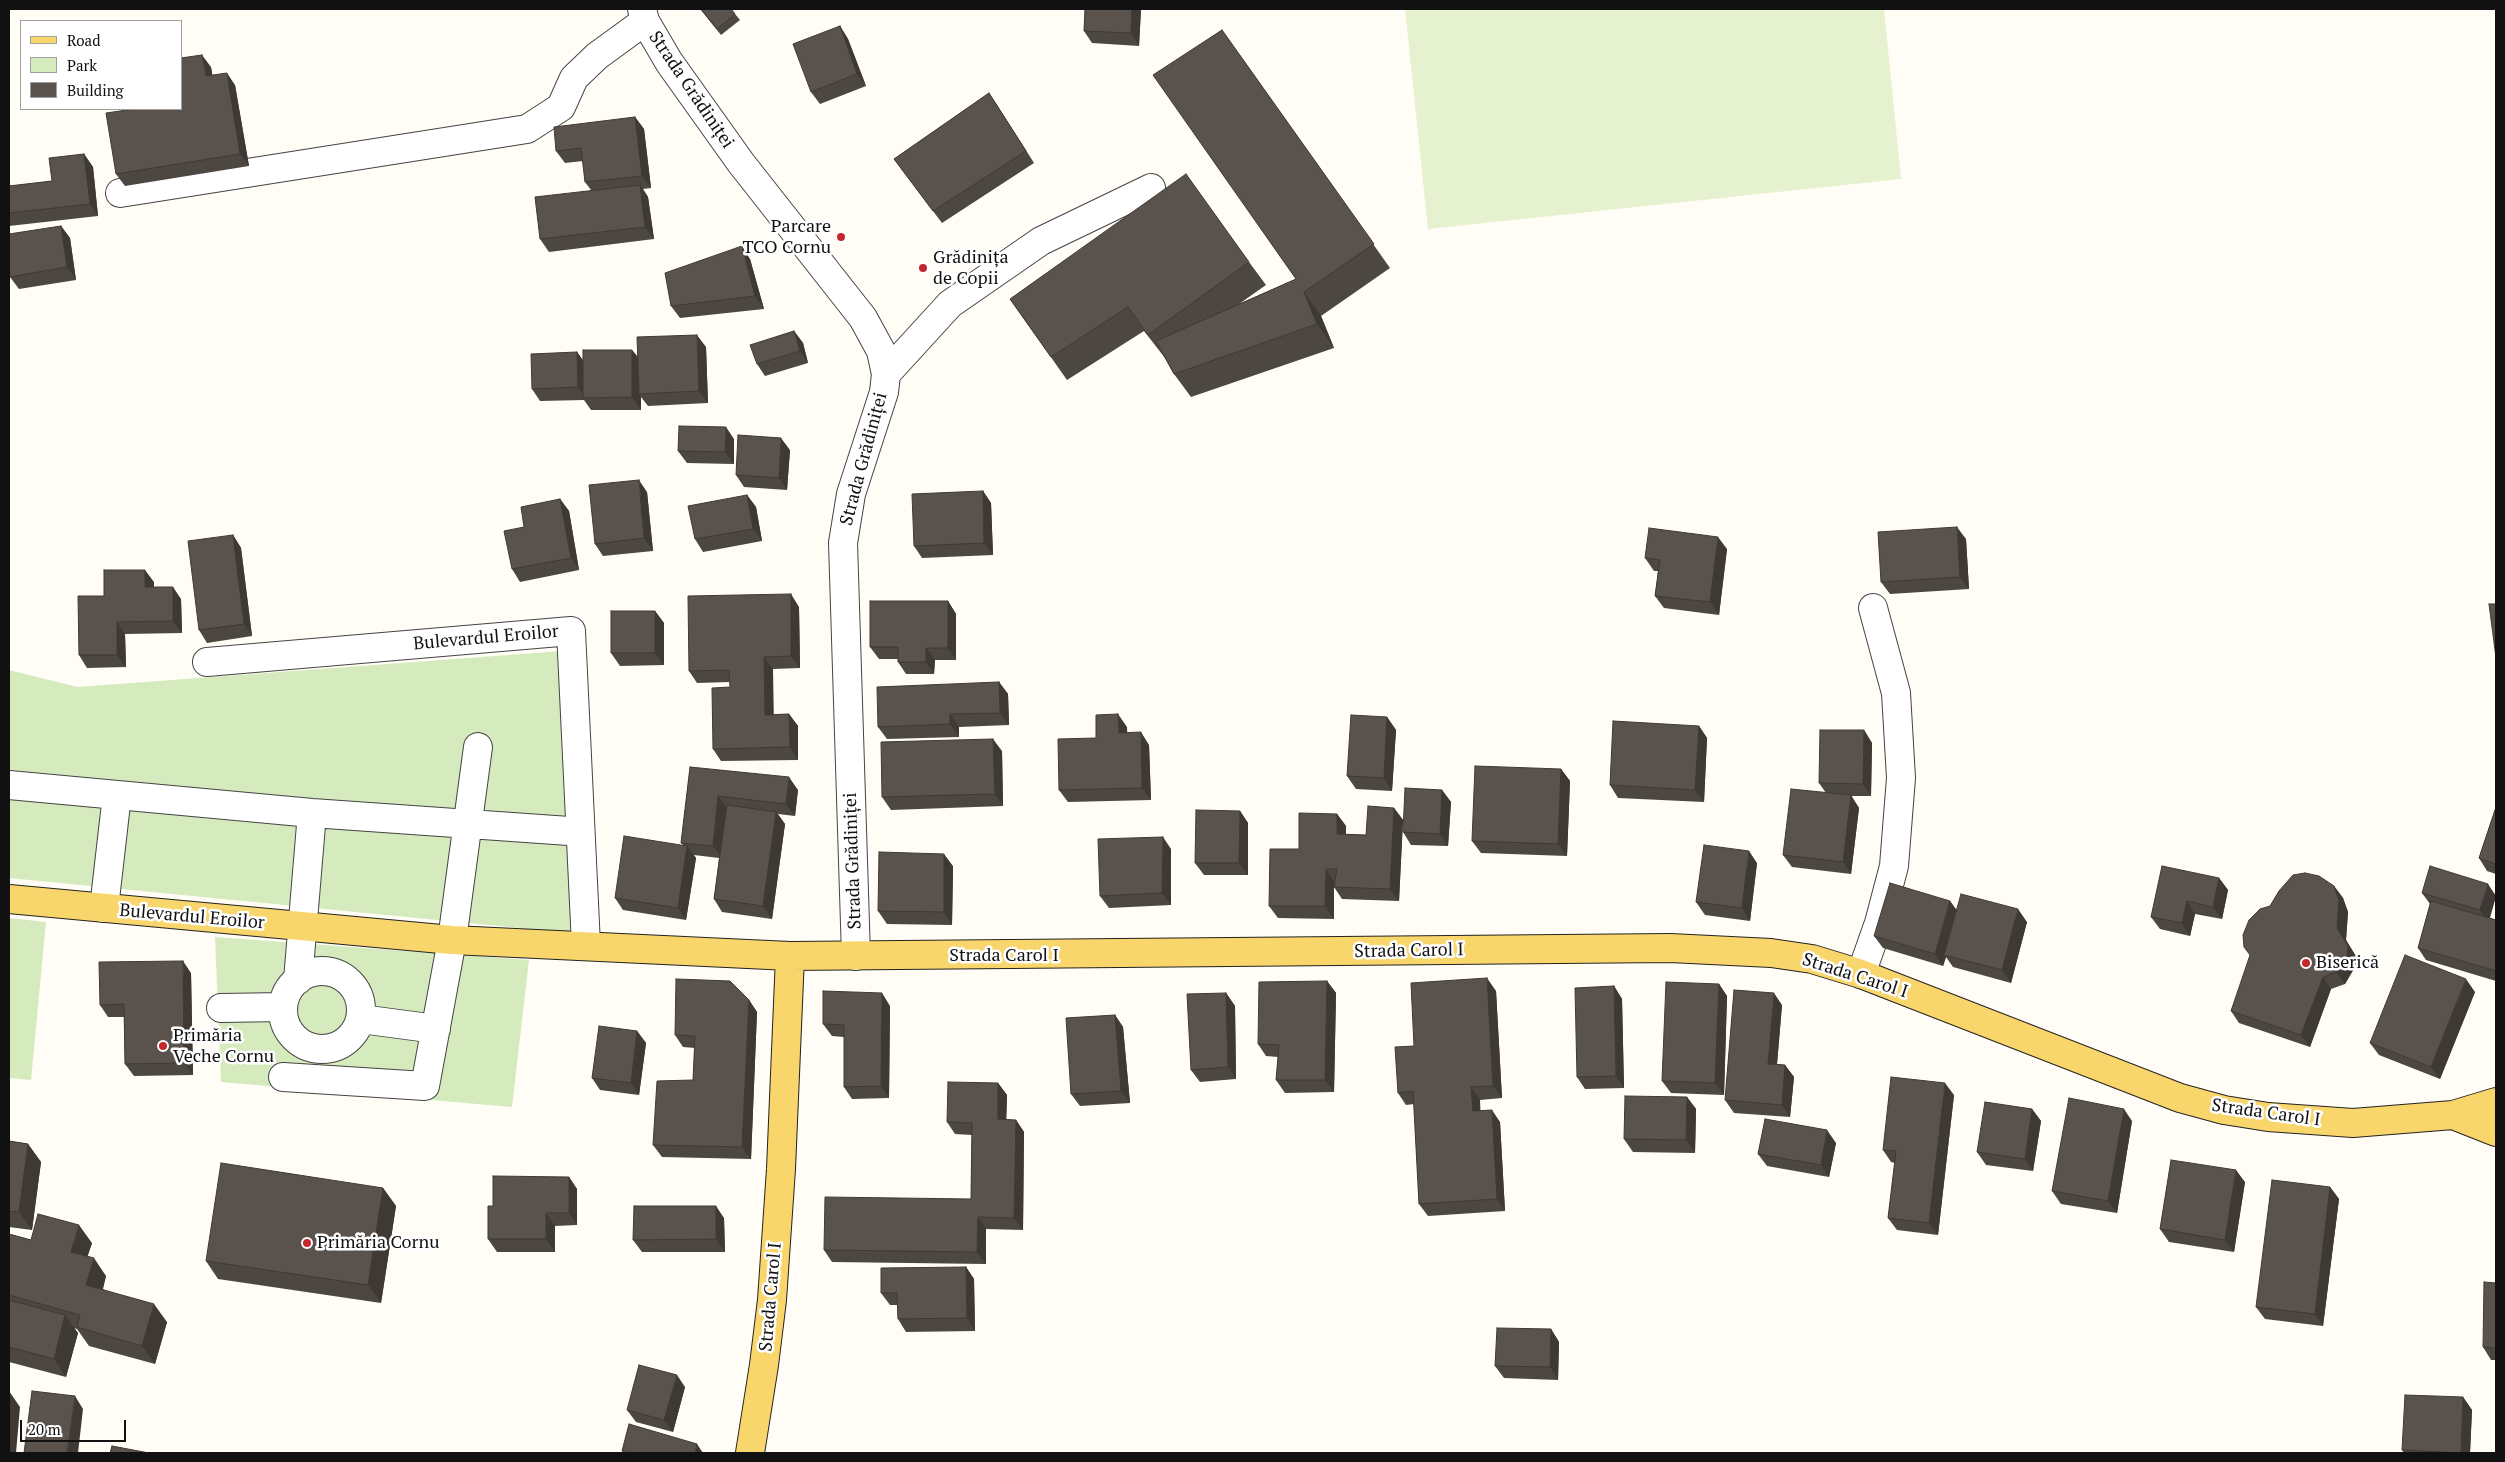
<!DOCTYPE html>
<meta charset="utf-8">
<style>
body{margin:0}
#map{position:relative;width:2505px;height:1462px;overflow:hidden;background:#fffdf5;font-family:"PT Serif",serif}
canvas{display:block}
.frame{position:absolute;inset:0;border:10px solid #111;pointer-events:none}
.legend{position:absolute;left:20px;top:20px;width:162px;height:90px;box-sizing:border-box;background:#fff;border:1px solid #a0a0a0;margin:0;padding:6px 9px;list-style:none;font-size:15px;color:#111}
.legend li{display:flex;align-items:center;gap:10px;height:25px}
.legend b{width:25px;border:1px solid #a0a0a0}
.scale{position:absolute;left:20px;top:1420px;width:106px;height:22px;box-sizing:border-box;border:2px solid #111;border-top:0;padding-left:6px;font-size:15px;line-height:18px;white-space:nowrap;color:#111;-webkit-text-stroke:4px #fff;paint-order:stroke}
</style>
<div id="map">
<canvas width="2505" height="1462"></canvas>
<div class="frame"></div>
<ul class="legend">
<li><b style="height:6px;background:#f9d66b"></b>Road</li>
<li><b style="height:14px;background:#d5ebbd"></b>Park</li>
<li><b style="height:14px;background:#5a524d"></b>Building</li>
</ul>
<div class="scale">20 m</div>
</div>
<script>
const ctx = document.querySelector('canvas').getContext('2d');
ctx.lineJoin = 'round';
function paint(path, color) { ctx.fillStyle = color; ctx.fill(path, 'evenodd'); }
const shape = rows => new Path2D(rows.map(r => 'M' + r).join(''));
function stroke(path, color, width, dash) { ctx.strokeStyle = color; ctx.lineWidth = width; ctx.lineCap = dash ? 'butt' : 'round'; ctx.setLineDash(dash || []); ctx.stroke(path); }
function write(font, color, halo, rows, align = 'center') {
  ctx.font = font + ' "PT Serif",serif'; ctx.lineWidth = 5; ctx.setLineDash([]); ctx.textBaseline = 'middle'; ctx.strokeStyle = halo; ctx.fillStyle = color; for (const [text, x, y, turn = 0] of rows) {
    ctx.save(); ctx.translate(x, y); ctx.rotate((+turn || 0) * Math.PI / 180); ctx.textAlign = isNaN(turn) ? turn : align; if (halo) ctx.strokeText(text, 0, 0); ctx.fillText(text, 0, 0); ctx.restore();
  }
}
const green = shape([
 [562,651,580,934,9,878,9,670,78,687],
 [9,918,46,922,31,1080,9,1078],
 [215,937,529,960,512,1107,221,1082]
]);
const pitch = shape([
 [1405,9,1884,9,1901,179,1428,229]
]);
const minor = shape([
 [642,9,645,21,669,62,741,163,863,318,881,351,886,374,884,392,851,494,843,543,856,956],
 [120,193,527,129,561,107,574,78,597,56,645,21],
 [886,374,950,304,1041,241,1151,188],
 [207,662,571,631,586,945],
 [9,785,312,813,569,831],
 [104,908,117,795],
 '283 1010a39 39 0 1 1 78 0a39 39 0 1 1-78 0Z',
 [1861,974,1879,923,1894,866,1901,778,1896,693,1873,608],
 [298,980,312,813],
 [221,1008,283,1007],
 [361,1019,436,1029],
 [283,1077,425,1086,452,940,478,747]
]);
const major = shape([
 [9,899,452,940,790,956,1670,948,1771,953,1812,959,1861,974,2180,1098,2224,1110,2268,1117,2353,1123,2453,1115,2496,1102],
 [2453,1115,2496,1132],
 [750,1453,764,1365,772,1300,781,1169,790,956]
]);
const wall = shape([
 [700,9,731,9,740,20,721,35],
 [1085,9,1141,9,1139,46,1092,43,1084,31],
 [840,26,848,39,866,86,820,104,811,92],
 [1222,30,1390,268,1321,316,1334,348,1191,397,1174,374,1165,358,1144,331,1067,380,1010,299,1249,262,1266,285,1239,304,1296,279],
 [211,67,212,75,235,85,249,166,125,186,116,174,181,109],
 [989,93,1034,163,942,223,894,159],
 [635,117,644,129,651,188,643,189,648,197,654,239,549,252,540,239,591,190,585,182,583,161,565,163,556,151],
 [84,154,93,167,98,216,9,226,9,186,52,181],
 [61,226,70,238,76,280,19,289,10,277],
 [750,259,764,309,680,318,671,306],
 [794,331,803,343,808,363,765,376,757,364],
 [706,347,708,403,648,406,641,397,641,410,591,410,584,400,540,401,532,389,577,352,583,361,632,350,638,357],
 [734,439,734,464,687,463,678,451],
 [790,450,787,490,744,487,736,475],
 [983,491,991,503,993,555,922,558,914,546],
 [647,492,653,551,603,556,595,544],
 [747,495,756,507,762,541,703,552,695,539],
 [560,499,569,511,579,570,520,582,512,569],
 [233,535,241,548,252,636,207,643,199,630],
 [1966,539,1969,589,1890,594,1881,582],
 [1727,549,1719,615,1664,608,1655,596,1658,571,1654,571,1645,558],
 [154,582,154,587,181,599,182,633,125,634,126,667,87,668,79,655,104,596],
 [948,601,956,614,956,660,935,660,934,674,906,674,898,662,898,659,879,659,870,647],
 [799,607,800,668,773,669,773,715,789,714,798,726,798,760,721,761,713,749,730,687,730,682,697,683,689,671],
 [655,611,664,623,664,665,620,666,611,653],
 [999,682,1008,694,1009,725,959,727,959,737,887,739,878,727],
 [1387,717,1396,730,1392,791,1356,789,1347,776],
 [1699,726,1707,738,1704,802,1618,798,1610,785],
 [1127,727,1127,733,1149,745,1151,800,1068,802,1059,790,1096,738],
 [1864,730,1872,743,1871,796,1851,796,1859,808,1851,874,1792,867,1783,855,1826,793,1819,783],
 [1002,751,1003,806,891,810,882,797],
 [690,767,798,790,795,816,778,814,785,824,772,919,722,912,714,899,719,858,694,855,696,858,686,920,623,910,615,898,683,845,681,843],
 [1561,769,1570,781,1567,856,1481,853,1472,841],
 [1442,790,1451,802,1448,846,1411,845,1403,832],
 [2496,807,2496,874,2487,871,2479,858],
 [1394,808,1403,820,1399,901,1342,899,1334,887,1334,919,1278,918,1269,906,1299,849,1337,814,1346,826,1346,834,1366,835],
 [1240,811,1248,823,1248,875,1204,875,1195,863],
 [1171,849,1171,905,1109,908,1100,896],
 [1757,863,1750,921,1705,915,1696,902],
 [953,866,952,925,887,924,878,911],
 [2219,878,2228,890,2222,919,2195,914,2190,936,2160,929,2151,917],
 [2334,886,2343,898,2348,912,2346,940,2357,958,2355,967,2345,984,2331,989,2310,1047,2239,1023,2231,1011],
 [2422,893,2496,896,2490,918,2496,920,2496,981,2426,960,2418,948,2430,904],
 [1950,901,1956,910,2027,922,2011,983,1953,967,1946,957,1943,966,1883,948,1874,936],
 [191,973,193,1075,134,1076,125,1064,124,1017,108,1017,100,1005],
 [1327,981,1336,993,1334,1092,1285,1093,1276,1080,1278,1057,1266,1056,1258,1044],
 [1719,984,1727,996,1724,1095,1671,1093,1662,1081],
 [1614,986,1622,999,1624,1088,1585,1089,1577,1077],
 [1496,991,1502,1098,1480,1100,1480,1111,1500,1122,1505,1211,1428,1216,1419,1204,1414,1104,1406,1105,1398,1093,1414,1046],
 [2475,992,2440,1079,2379,1055,2370,1043],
 [1226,993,1235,1006,1236,1079,1200,1082,1191,1070],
 [749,1000,757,1012,751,1159,662,1157,653,1145,693,1080,695,1048,683,1047,675,1035],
 [1782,1005,1777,1064,1785,1065,1794,1077,1790,1117,1734,1113,1725,1100],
 [890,1006,889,1098,852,1099,844,1087,844,1037,832,1036,823,1024],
 [1115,1015,1123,1027,1130,1103,1080,1106,1071,1094],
 [637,1031,646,1043,639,1095,600,1090,592,1078],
 [998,1083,1007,1095,1006,1120,1016,1120,1024,1132,1023,1230,986,1229,986,1264,832,1262,824,1250,971,1199,972,1135,955,1134,947,1122],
 [1954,1095,1938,1235,1897,1230,1888,1218,1895,1163,1891,1162,1883,1150],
 [1687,1097,1696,1109,1695,1153,1633,1152,1624,1139],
 [2032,1109,2041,1121,2033,1171,1986,1165,1977,1152],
 [2132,1121,2117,1213,2061,1204,2052,1191],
 [9,1141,28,1144,41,1162,32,1230,9,1227],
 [1836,1143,1829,1177,1767,1166,1758,1154],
 [569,1177,577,1189,577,1225,555,1226,555,1252,497,1252,488,1239,493,1206],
 [2245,1182,2234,1252,2169,1242,2160,1229],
 [2330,1187,2339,1199,2323,1326,2265,1319,2256,1307],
 [383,1188,396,1206,381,1303,218,1279,206,1261],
 [724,1218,725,1252,642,1252,633,1240],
 [9,1234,31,1240,92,1243,87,1257,106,1276,103,1289,167,1322,155,1364,89,1346,77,1329,74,1328,78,1333,66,1377,9,1362],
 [966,1267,974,1279,975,1331,906,1332,898,1319,897,1305,890,1305,881,1293],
 [2496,1283,2496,1360,2491,1360,2483,1347],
 [1551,1329,1559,1342,1558,1380,1504,1378,1495,1366],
 [685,1387,673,1432,636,1422,627,1410],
 [2463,1397,2472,1410,2470,1453,2404,1453,2402,1450]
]);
const shadedWall = shape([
 [1132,9,1141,9,1139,46,1131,33],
 [840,26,848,39,866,86,857,74],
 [202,55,211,67,215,89,206,76],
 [227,73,235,85,249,166,240,154],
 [989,93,997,105,1034,163,1026,151],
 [635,117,644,129,651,188,642,176],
 [84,154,93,167,98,216,90,204],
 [640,185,648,197,654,239,645,227],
 [61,226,70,238,76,280,67,267],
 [742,246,750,259,764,309,755,296],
 [1304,292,1321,316,1334,348,1317,324],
 [794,331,803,343,808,363,800,351],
 [697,335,706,347,708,403,699,391],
 [632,350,641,362,639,394,641,397,641,410,632,397],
 [577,352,586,364,586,398,578,387],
 [726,427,734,439,734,464,725,452],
 [781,438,790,450,787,490,779,478],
 [639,480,647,492,653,551,644,538],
 [983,491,991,503,993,555,984,543],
 [747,495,756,507,762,541,753,529],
 [560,499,569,511,579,570,571,558],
 [1957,527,1966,539,1969,589,1960,577],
 [233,535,241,548,252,636,244,624],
 [1718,537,1727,549,1719,615,1710,602],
 [145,570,154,582,154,600,145,587],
 [173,587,181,599,182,633,173,621],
 [791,594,799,607,800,668,791,656],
 [948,601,956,614,956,660,948,648],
 [655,611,664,623,664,665,655,653],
 [117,622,125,634,126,667,117,655],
 [926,648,935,660,934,674,926,662],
 [764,657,773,669,774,727,765,715],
 [999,682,1008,694,1009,725,1000,713],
 [789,714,798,726,798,760,790,747],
 [950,714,959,727,959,737,950,724],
 [1118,714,1127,727,1128,745,1119,733],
 [1387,717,1396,730,1392,791,1384,778],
 [1699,726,1707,738,1704,802,1695,790],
 [1864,730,1872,743,1871,796,1863,784],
 [1141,732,1149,745,1151,800,1142,788],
 [993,739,1002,751,1003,806,995,794],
 [1561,769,1570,781,1567,856,1558,844],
 [789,777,798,790,795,816,786,804],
 [1442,790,1451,802,1448,846,1440,834],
 [1851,795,1859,808,1851,874,1843,862],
 [718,796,727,808,722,858,713,846],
 [1394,808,1403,820,1399,901,1390,889],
 [1240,811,1248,823,1248,875,1239,863],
 [776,812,785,824,772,919,763,906],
 [1337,814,1346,826,1346,846,1337,834],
 [1163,837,1171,849,1171,905,1162,893],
 [687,846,696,858,686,920,678,908],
 [1749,851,1757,863,1750,921,1742,908],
 [944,854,953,866,952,925,944,912],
 [1326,869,1334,881,1334,919,1325,906],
 [2219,878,2228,890,2222,919,2213,907],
 [2488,884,2496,896,2488,923,2480,910],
 [2334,886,2343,898,2348,912,2346,940,2357,958,2355,967,2345,984,2336,972,2337,928],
 [1950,901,1959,913,1944,955,1946,957,1943,966,1935,954],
 [2187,901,2195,914,2190,936,2182,923],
 [2018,909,2027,922,2011,983,2002,970],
 [183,961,191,973,193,1075,184,1063],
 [2323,977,2331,989,2310,1047,2301,1035],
 [1487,978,1496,991,1502,1098,1493,1086],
 [2466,979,2475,992,2440,1079,2431,1067],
 [1327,981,1336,993,1334,1092,1325,1080],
 [1719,984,1727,996,1724,1095,1715,1083],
 [1614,986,1622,999,1624,1088,1616,1076],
 [882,993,890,1006,889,1098,881,1086],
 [1226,993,1235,1006,1236,1079,1228,1067],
 [1774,993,1782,1005,1776,1076,1768,1064],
 [749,1000,757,1012,751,1159,742,1147],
 [1115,1015,1123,1027,1130,1103,1121,1091],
 [637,1031,646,1043,639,1095,631,1083],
 [1785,1065,1794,1077,1790,1117,1782,1105],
 [998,1083,1007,1095,1006,1132,998,1119],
 [1945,1083,1954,1095,1938,1235,1929,1223],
 [1471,1087,1480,1100,1481,1123,1473,1111],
 [1687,1097,1696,1109,1695,1153,1686,1140],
 [2032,1109,2041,1121,2033,1171,2025,1159],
 [2124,1109,2132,1121,2117,1213,2108,1201],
 [1492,1110,1500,1122,1505,1211,1497,1199],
 [1016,1120,1024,1132,1023,1230,1014,1218],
 [1827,1130,1836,1143,1829,1177,1821,1165],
 [28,1144,41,1162,32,1230,19,1212],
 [2236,1170,2245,1182,2234,1252,2225,1240],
 [569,1177,577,1189,577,1225,569,1213],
 [2330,1187,2339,1199,2323,1326,2315,1314],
 [383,1188,396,1206,381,1303,368,1285],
 [716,1206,724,1218,725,1252,716,1239],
 [546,1213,555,1226,555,1252,546,1239],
 [978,1217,986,1229,986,1264,977,1252],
 [79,1225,92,1243,83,1270,71,1252],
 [94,1258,106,1276,99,1303,86,1285],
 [966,1267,974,1279,975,1331,967,1318],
 [154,1304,167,1322,155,1364,142,1346],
 [65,1315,78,1333,66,1377,54,1359],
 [1551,1329,1559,1342,1558,1380,1550,1367],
 [677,1375,685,1387,673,1432,664,1420],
 [9,1391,20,1407,16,1453,9,1453],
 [75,1396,83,1409,78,1453,67,1453],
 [2463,1397,2472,1410,2470,1453,2461,1453],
 [697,1444,703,1453,695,1453]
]);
const building = shape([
 [701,9,731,9,735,14,717,29,701,9],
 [1085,9,1132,9,1131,33,1084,31,1085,9],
 [840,26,857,74,811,92,793,44,840,26],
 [1222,30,1374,244,1304,292,1317,324,1174,374,1156,341,1296,279,1153,75,1222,30],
 [202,55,206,76,227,73,240,154,116,174,106,113,134,109,181,109,181,58,202,55],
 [989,93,1026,151,933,211,894,159,989,93],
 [635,117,642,176,585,182,581,148,556,151,554,127,635,117],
 [84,154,90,204,9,213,9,186,52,181,49,158,84,154],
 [1186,174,1249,262,1148,335,1128,307,1051,357,1010,299,1186,174],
 [640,185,645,227,540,239,535,197,640,185],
 [61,226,67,267,10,277,9,269,9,234,61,226],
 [742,246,755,296,671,306,665,273,742,246],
 [794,331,800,351,757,364,750,345,794,331],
 [697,335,699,391,639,394,637,337,697,335],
 [583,350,632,350,632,397,583,398,583,350],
 [577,352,578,387,532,389,531,354,577,352],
 [679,426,726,427,725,452,678,451,679,426],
 [738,435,781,438,779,478,736,475,738,435],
 [639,480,644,538,595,544,589,485,639,480],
 [983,491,984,543,914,546,912,494,983,491],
 [747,495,753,529,695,539,688,506,747,495],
 [560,499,571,558,512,569,504,531,524,527,521,507,560,499],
 [1957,527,1960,577,1881,582,1878,532,1957,527],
 [1649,528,1718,537,1710,602,1655,596,1660,560,1645,558,1649,528],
 [233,535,244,624,199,630,188,541,233,535],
 [104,570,145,570,145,587,173,587,173,621,117,622,117,655,79,655,78,596,104,596,104,570],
 [791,594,791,656,764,657,765,715,789,714,790,747,713,749,712,688,730,687,729,670,689,671,688,596,791,594],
 [870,601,948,601,948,648,926,648,926,662,898,662,898,647,870,647,870,601],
 [2489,604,2496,604,2496,658,2489,604],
 [611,611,655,611,655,653,611,653,611,611],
 [999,682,1000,713,950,714,950,724,878,727,877,687,999,682],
 [1118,714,1119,733,1141,732,1142,788,1059,790,1058,739,1096,738,1096,715,1118,714],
 [1351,715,1387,717,1384,778,1347,776,1351,715],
 [1613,721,1699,726,1695,790,1610,785,1613,721],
 [1820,730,1864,730,1863,784,1819,783,1820,730],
 [993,739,995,794,882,797,881,742,993,739],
 [1475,766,1561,769,1558,844,1472,841,1475,766],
 [690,767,789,777,786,804,718,796,713,846,681,843,690,767],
 [1405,788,1442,790,1440,834,1403,832,1405,788],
 [1791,789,1851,795,1843,862,1783,855,1791,789],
 [727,805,776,812,763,906,714,899,727,805],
 [1368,806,1394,808,1390,889,1334,887,1337,869,1326,869,1325,906,1269,906,1270,849,1299,849,1299,813,1337,814,1337,834,1366,835,1368,806],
 [2496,807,2496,864,2479,858,2496,807],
 [1196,810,1240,811,1239,863,1195,863,1196,810],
 [624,836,687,846,678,908,615,898,624,836],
 [1163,837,1162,893,1100,896,1098,839,1163,837],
 [1704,845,1749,851,1742,908,1696,902,1704,845],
 [879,852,944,854,944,912,878,911,879,852],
 [2162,866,2219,878,2213,907,2187,901,2182,923,2151,917,2162,866],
 [2430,866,2488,884,2480,910,2422,893,2430,866],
 [2305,873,2319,876,2334,886,2339,900,2337,928,2348,946,2347,955,2336,972,2323,977,2301,1035,2231,1011,2250,955,2244,947,2243,935,2249,920,2260,909,2270,906,2279,891,2293,875,2305,873],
 [1890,883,1950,901,1935,954,1874,936,1890,883],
 [1961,894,2018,909,2002,970,1944,955,1961,894],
 [2431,901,2496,920,2496,971,2418,948,2431,901],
 [2405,955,2466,979,2431,1067,2370,1043,2405,955],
 [183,961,184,1063,125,1064,124,1004,100,1005,99,962,183,961],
 [1487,978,1493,1086,1471,1087,1473,1111,1492,1110,1497,1199,1419,1204,1413,1091,1398,1093,1395,1047,1414,1046,1411,983,1487,978],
 [676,979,730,981,749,1000,742,1147,653,1145,657,1081,693,1080,695,1036,675,1035,676,979],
 [1327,981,1325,1080,1276,1080,1279,1045,1258,1044,1259,982,1327,981],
 [1666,982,1719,984,1715,1083,1662,1081,1666,982],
 [1614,986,1616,1076,1577,1077,1575,988,1614,986],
 [1734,990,1774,993,1768,1064,1785,1065,1782,1105,1725,1100,1734,990],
 [823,991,882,993,881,1086,844,1087,844,1025,823,1024,823,991],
 [1226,993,1228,1067,1191,1070,1187,994,1226,993],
 [1115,1015,1121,1091,1071,1094,1066,1018,1115,1015],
 [599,1026,637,1031,631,1083,592,1078,599,1026],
 [1891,1077,1945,1083,1929,1223,1888,1218,1896,1151,1883,1150,1891,1077],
 [948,1082,998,1083,998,1119,1016,1120,1014,1218,978,1217,977,1252,824,1250,825,1197,971,1199,972,1123,947,1122,948,1082],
 [1625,1096,1687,1097,1686,1140,1624,1139,1625,1096],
 [2069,1098,2124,1109,2108,1201,2052,1191,2069,1098],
 [1985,1102,2032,1109,2025,1159,1977,1152,1985,1102],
 [1765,1119,1827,1130,1821,1165,1758,1154,1765,1119],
 [9,1141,28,1144,19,1212,9,1211,9,1141],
 [2171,1160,2236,1170,2225,1240,2160,1229,2171,1160],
 [221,1163,383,1188,368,1285,206,1261,221,1163],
 [493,1176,569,1177,569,1213,546,1213,546,1239,488,1239,488,1206,493,1206,493,1176],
 [2272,1180,2330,1187,2315,1314,2256,1307,2272,1180],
 [634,1206,716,1206,716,1239,633,1240,634,1206],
 [38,1214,79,1225,71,1252,94,1258,86,1285,154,1304,142,1346,77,1327,80,1315,9,1295,9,1234,31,1240,38,1214],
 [966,1267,967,1318,898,1319,897,1293,881,1293,881,1268,966,1267],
 [2484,1282,2496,1283,2496,1348,2483,1347,2484,1282],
 [9,1300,65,1315,54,1359,9,1347,9,1300],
 [1497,1328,1551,1329,1550,1367,1495,1366,1497,1328],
 [639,1365,677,1375,664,1420,627,1410,639,1365],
 [32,1391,75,1396,67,1453,24,1453,32,1391],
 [2405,1395,2463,1397,2461,1453,2402,1450,2405,1395],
 [629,1424,697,1444,695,1453,629,1453,622,1451,629,1424],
 [112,1446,149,1453,110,1453,112,1446]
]);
const markers = [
 [841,237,5,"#c4262e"],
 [923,268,5,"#c4262e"],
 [2306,963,5,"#c4262e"],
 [163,1046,5,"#c4262e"],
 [307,1243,5,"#c4262e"]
];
const streetNames = [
 ["Strada Grădiniței",691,90,56],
 ["Strada Grădiniței",864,459,-75],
 ["Bulevardul Eroilor",486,638,-5],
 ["Strada Grădiniței",853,861,-92],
 ["Bulevardul Eroilor",192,917,5],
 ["Strada Carol I",1409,951,-1],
 ["Strada Carol I",1004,956],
 ["Strada Carol I",1855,976,18],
 ["Strada Carol I",2266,1113,8],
 ["Strada Carol I",771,1297,-85]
];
const poiNames = [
 ["Parcare",831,227,"right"],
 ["TCO Cornu",831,248,"right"],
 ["Grădinița",933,258],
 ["de Copii",933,279],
 ["Biserică",2316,963],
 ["Primăria",173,1036],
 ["Veche Cornu",173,1057],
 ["Primăria Cornu",317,1243]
];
paint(green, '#d5ebbd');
paint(pitch, '#e6f2cf');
stroke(minor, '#444', 30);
stroke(major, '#222', 30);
stroke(minor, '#fff', 28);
stroke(major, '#f9d66b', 28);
paint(wall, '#4d4742');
paint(shadedWall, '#3f3936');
paint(building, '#5a524d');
stroke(building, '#3f3936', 1);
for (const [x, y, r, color] of markers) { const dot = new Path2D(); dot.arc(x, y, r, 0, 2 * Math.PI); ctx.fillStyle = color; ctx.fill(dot); stroke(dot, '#fff', 2); }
write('18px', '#111', '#fff', streetNames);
write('18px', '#111', '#fff', poiNames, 'left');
</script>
